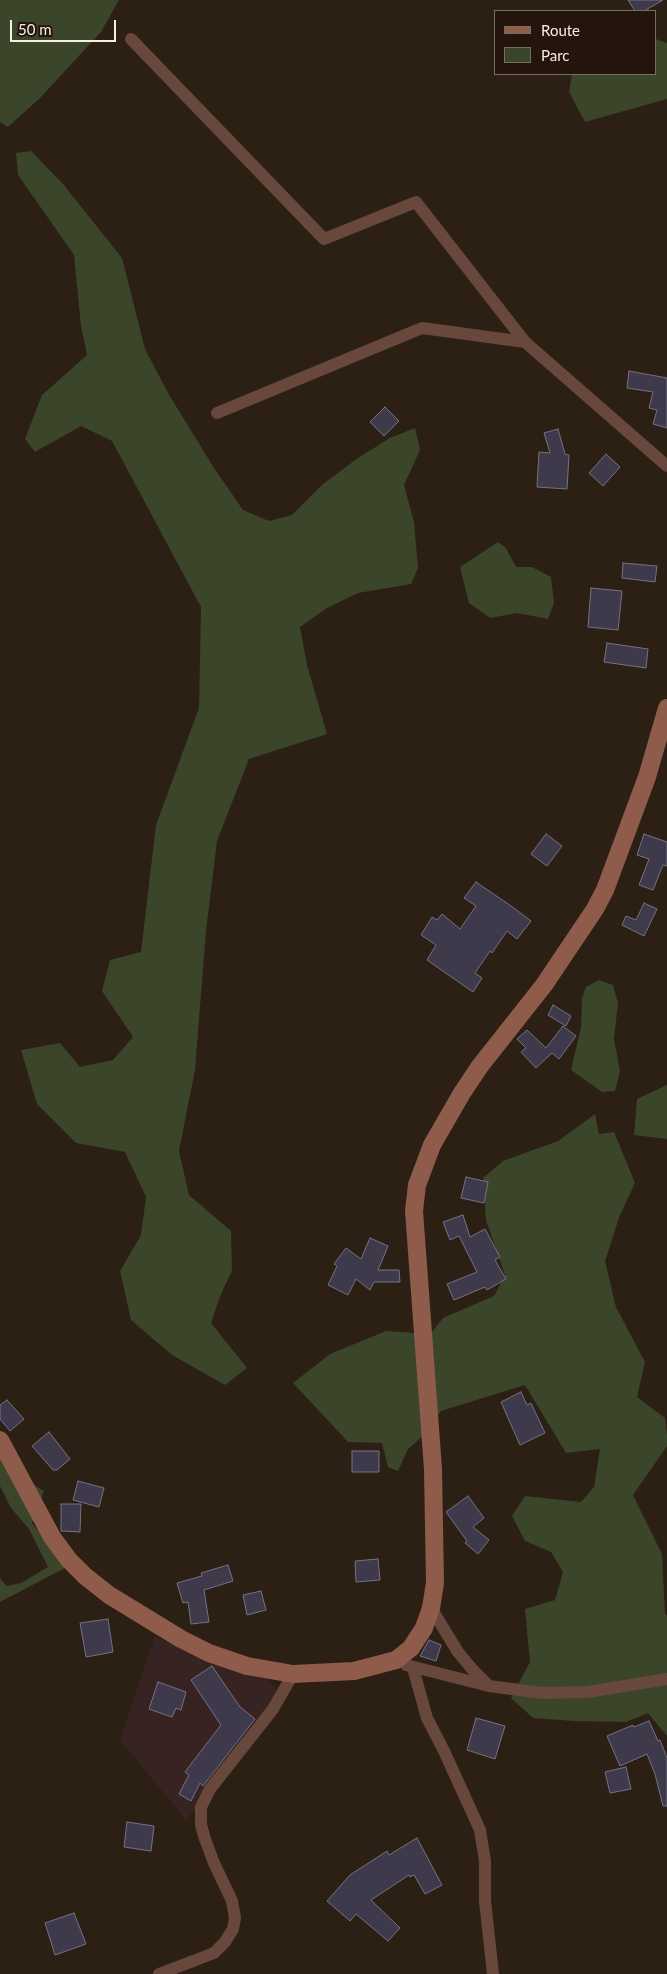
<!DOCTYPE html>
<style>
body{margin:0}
#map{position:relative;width:667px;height:1974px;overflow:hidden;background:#2c1f14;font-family:Lato,sans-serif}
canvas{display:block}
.legend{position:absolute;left:494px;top:10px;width:162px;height:65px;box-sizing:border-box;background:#23150b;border:1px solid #786c63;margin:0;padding:6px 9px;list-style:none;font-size:15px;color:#f8eee7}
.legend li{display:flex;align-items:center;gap:10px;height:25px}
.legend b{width:25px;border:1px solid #786c63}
.scale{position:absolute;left:10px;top:20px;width:106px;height:22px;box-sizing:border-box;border:2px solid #f8eee7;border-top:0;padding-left:6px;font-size:15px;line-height:18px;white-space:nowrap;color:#f8eee7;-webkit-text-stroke:4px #23150b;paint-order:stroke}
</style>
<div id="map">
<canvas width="667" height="1974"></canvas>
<ul class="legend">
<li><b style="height:6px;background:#8f5c4b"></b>Route</li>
<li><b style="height:14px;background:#3a452a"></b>Parc</li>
</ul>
<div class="scale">50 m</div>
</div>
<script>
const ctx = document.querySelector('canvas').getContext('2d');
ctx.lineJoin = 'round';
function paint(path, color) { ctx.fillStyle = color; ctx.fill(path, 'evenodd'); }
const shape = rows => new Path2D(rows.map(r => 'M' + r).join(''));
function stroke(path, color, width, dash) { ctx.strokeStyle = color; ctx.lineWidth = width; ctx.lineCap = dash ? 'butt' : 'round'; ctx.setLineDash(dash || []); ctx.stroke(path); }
const education = shape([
 [155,1636,194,1656,266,1679,277,1690,284,1701,186,1820,120,1740]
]);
const green = shape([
 [0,0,119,0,101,32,40,98,8,127,0,122],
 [656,39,667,43,667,99,585,122,569,92,572,74,656,74],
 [31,151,63,184,122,258,145,349,168,393,214,468,243,510,269,521,292,515,323,484,358,458,390,438,415,428,420,450,404,485,414,522,418,568,411,584,358,593,327,608,300,627,307,665,327,734,249,759,217,841,206,931,195,1070,179,1151,189,1195,231,1231,232,1271,221,1294,211,1323,247,1368,225,1385,172,1355,131,1320,120,1271,141,1235,146,1197,125,1152,76,1143,37,1104,21,1050,60,1043,80,1067,113,1060,133,1037,102,991,110,960,141,952,156,825,199,708,201,607,112,441,81,426,35,452,25,439,42,395,87,355,81,326,74,255,18,175,16,153],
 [498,542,506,548,516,567,532,567,551,577,554,603,548,619,517,613,490,618,469,603,460,567],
 [599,980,613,985,618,1003,614,1039,620,1071,615,1091,602,1092,571,1070,581,1027,582,998,586,987],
 [667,1085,667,1139,634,1135,637,1099],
 [595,1114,599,1134,614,1132,635,1183,620,1215,605,1261,616,1307,645,1362,637,1397,665,1418,667,1435,667,1446,633,1495,662,1554,665,1613,667,1616,667,1736,648,1713,626,1722,574,1721,533,1718,511,1698,530,1662,525,1609,555,1600,563,1572,551,1552,525,1541,512,1516,525,1496,581,1502,594,1487,600,1449,566,1453,525,1385,441,1411,424,1435,408,1449,398,1471,388,1467,382,1443,348,1442,293,1383,330,1354,386,1331,430,1334,443,1318,494,1296,505,1275,486,1220,483,1178,503,1161,558,1141],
 [0,1456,12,1472,44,1491,32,1523,67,1567,0,1602,0,1578,7,1586,21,1583,48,1567,29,1529,11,1508,0,1486]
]);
const building = shape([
 [628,0,663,0,644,11,635,11,628,0],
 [629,371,667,378,667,428,653,424,657,410,649,408,653,392,627,388,629,371],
 [385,407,399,421,384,436,370,422,385,407],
 [558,429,565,454,569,455,567,489,537,487,539,452,550,453,544,433,558,429],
 [606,454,620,467,603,486,589,473,606,454],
 [623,563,657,566,655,582,622,578,623,563],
 [591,588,622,591,618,630,588,627,591,588],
 [607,643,648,649,646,668,604,662,607,643],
 [546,834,562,846,547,866,531,854,546,834],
 [644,834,667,842,667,866,663,865,653,890,639,885,649,859,637,855,644,834],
 [476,882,514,908,531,921,517,939,507,931,492,953,490,951,475,973,482,978,473,992,427,960,436,945,421,935,432,917,437,920,442,914,460,929,476,906,464,898,476,882],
 [644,903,657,909,644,936,622,925,626,916,636,920,644,903],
 [553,1005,571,1016,566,1026,548,1015,553,1005],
 [563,1026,576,1036,559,1059,552,1053,536,1068,521,1052,526,1048,517,1039,527,1030,546,1048,563,1026],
 [466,1177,488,1182,484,1203,461,1198,466,1177],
 [463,1215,470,1237,485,1229,500,1257,495,1260,506,1279,487,1290,485,1287,454,1300,447,1284,477,1272,459,1236,450,1240,443,1222,463,1215],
 [370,1238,388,1246,378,1270,399,1270,400,1282,374,1282,370,1290,356,1279,348,1295,328,1285,337,1266,334,1264,346,1248,361,1259,370,1238],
 [521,1392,527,1405,531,1403,545,1433,520,1445,501,1402,521,1392],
 [7,1400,24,1419,10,1431,0,1419,0,1405,7,1400],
 [49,1432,70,1459,57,1470,53,1470,32,1446,49,1432],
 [352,1451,379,1451,379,1472,352,1472,352,1451],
 [78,1481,104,1488,99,1507,73,1500,78,1481],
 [468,1496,484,1518,473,1527,489,1540,478,1554,465,1543,467,1541,446,1512,468,1496],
 [61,1504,81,1504,80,1532,61,1531,61,1504],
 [378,1559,380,1580,356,1582,355,1561,378,1559],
 [228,1565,233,1581,204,1590,209,1622,191,1624,188,1602,183,1603,177,1583,202,1576,201,1573,228,1565],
 [261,1591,266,1610,247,1615,243,1595,261,1591],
 [108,1619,113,1652,86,1657,80,1623,108,1619],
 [429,1640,441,1645,436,1661,420,1656,429,1640],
 [212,1666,240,1707,255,1719,203,1786,200,1783,191,1801,179,1794,189,1775,185,1772,221,1725,191,1680,212,1666],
 [158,1682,186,1692,181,1710,176,1708,172,1717,149,1709,158,1682],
 [476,1718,505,1726,495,1759,467,1750,476,1718],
 [649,1721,658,1741,660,1740,667,1758,667,1806,663,1806,655,1774,647,1754,620,1766,607,1736,633,1725,634,1727,649,1721],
 [626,1767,631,1789,610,1793,605,1772,626,1767],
 [127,1822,154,1826,151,1851,124,1847,127,1822],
 [417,1838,442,1885,425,1894,414,1875,410,1877,409,1875,371,1900,400,1928,388,1941,356,1914,350,1921,327,1901,350,1875,387,1851,389,1855,417,1838],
 [74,1913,86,1944,55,1955,45,1923,74,1913]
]);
const street = shape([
 [131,39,324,239,416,202,525,342,667,466],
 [217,413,422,328,525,342],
 [431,1608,458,1652,472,1669,489,1686],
 [406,1665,489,1686,542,1693,588,1692,667,1679],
 [413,1668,427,1718,444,1751,480,1830,485,1861,485,1901,493,1974],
 [159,1974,214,1953,225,1942,233,1929,235,1918,232,1901,214,1863,205,1839,201,1825,201,1807,210,1789,273,1709,293,1674]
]);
const secondary = shape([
 [0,1440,52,1537,69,1560,85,1576,109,1595,181,1639,209,1653,247,1666,293,1674,354,1671,396,1660,411,1648,424,1628,431,1608,435,1583,433,1469,414,1211,417,1185,432,1145,462,1093,480,1066,544,985,595,909,605,890,647,777,667,708]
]);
paint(education, '#372322');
paint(green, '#3a452a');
paint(building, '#3e3a4b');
stroke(building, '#757284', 1);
stroke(street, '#68483d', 12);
stroke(secondary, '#8f5c4b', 18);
</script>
